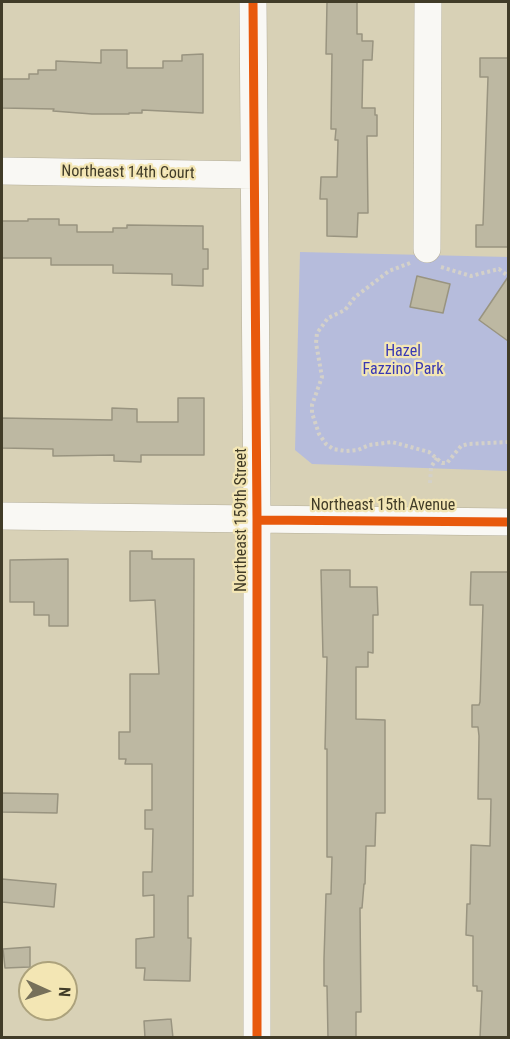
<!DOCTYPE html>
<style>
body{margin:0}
#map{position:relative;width:510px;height:1039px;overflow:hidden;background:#d8d1b6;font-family:"Roboto Condensed",sans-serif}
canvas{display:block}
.frame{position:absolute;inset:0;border:3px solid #413c28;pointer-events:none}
.north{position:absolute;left:18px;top:961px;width:60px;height:60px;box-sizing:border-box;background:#f3e6b4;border:2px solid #aca27c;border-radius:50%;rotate:93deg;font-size:16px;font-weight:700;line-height:24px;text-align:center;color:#413c28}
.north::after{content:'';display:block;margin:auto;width:21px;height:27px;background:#76705a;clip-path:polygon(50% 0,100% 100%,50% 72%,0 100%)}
</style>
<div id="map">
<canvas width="510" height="1039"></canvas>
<div class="frame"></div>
<div class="north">N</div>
</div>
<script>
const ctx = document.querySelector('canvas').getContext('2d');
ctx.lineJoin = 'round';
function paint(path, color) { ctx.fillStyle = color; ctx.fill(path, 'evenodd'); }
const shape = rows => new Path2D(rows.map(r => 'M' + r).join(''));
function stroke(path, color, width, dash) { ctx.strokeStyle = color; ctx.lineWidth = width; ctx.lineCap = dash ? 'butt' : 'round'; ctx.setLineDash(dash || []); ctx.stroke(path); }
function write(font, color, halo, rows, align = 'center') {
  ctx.font = font + ' "Roboto Condensed",sans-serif'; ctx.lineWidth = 4.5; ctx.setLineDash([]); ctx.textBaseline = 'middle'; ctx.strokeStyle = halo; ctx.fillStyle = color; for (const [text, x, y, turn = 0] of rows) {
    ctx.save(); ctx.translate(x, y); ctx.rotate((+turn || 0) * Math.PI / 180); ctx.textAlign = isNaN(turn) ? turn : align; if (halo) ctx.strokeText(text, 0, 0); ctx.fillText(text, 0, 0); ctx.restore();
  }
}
const green = shape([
 [300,252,508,257,508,471,312,464,295,450]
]);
const building = shape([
 [327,2,357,2,357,34,362,34,362,41,373,41,372,60,363,60,362,108,375,108,375,115,377,115,377,136,367,136,368,213,358,213,357,237,327,236,327,199,320,199,321,177,337,177,338,140,335,140,336,129,331,129,332,54,326,54,327,2],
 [101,50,127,50,127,68,163,68,163,61,182,61,182,55,203,54,203,113,142,110,142,113,129,113,129,114,92,114,53,111,54,109,2,108,2,79,29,79,29,74,38,74,38,70,56,70,56,61,101,63,101,50],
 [480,58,508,58,508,247,476,247,476,225,483,225,488,77,480,77,480,58],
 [28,219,59,219,59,225,77,225,77,232,113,232,113,228,127,228,127,225,203,226,203,249,208,249,208,269,203,269,203,286,172,285,172,274,113,273,113,265,51,265,51,258,2,258,2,221,28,221,28,219],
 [417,276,450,284,443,313,410,307,417,276],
 [508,277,508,341,479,320,508,277],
 [178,398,204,398,204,455,141,455,141,462,114,461,114,455,53,456,53,449,2,448,2,418,112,420,112,408,137,409,137,422,178,422,178,398],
 [130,551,152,551,152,559,194,559,193,896,188,896,188,938,191,938,190,981,144,980,145,968,136,968,136,939,154,937,154,895,143,896,143,872,152,872,153,829,145,829,145,810,152,810,152,764,125,764,126,759,119,759,119,732,130,732,130,674,159,674,155,600,130,601,130,551],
 [68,559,68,626,49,626,49,615,34,615,34,602,10,602,10,560,68,559],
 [321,570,350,570,350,587,377,587,378,615,373,615,373,653,368,652,368,667,356,667,356,719,385,720,385,813,376,813,375,846,366,846,365,884,364,884,362,908,360,908,361,1012,356,1012,356,1038,328,1038,327,986,324,986,324,959,326,894,331,894,332,857,327,857,327,749,325,749,327,657,323,657,321,570],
 [471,572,508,572,508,1038,480,1038,482,991,477,991,477,986,473,986,473,936,466,935,467,904,470,904,471,845,490,846,491,799,478,799,479,736,478,727,472,727,472,705,479,705,480,702,483,605,470,605,471,572],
 [2,793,58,794,57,813,2,812,2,793],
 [2,879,56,884,54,907,2,902,2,879],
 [30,947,30,967,5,968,3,949,30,947],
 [171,1019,173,1038,145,1038,144,1021,171,1019]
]);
const path = shape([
 [410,263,389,271,355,297,345,310,328,318,317,333,316,343,322,377,312,405,312,413,319,434,326,444,333,449,346,451,358,450,369,445,392,442,429,452,442,463,447,463,461,446,468,444,508,442],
 [441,267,471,276,499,269,508,276],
 [430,483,431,467,437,458]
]);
const minor = shape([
 [253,2,257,520,257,1038],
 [2,171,254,175],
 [427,249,428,2],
 [2,516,508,522]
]);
const cycleway = shape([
 [253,2,257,520,257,1038],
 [257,520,508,522]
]);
const streetNames = [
 ["Northeast 14th Court",128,173,1],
 ["Northeast 15th Avenue",383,506],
 ["Northeast 159th Street",242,520,-90]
];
const parkNames = [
 ["Hazel",403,352],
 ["Fazzino Park",403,370]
];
paint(green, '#b6bcdc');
paint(building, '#bdb8a2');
stroke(building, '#999480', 1.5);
stroke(minor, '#b4ae99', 28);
stroke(path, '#d4d1c9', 4, [3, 3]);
stroke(minor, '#f9f8f4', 27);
stroke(cycleway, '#e8590c', 9);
write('16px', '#413c28', '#f3e6b4', streetNames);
write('16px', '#3838b4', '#f3e6b4', parkNames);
</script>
